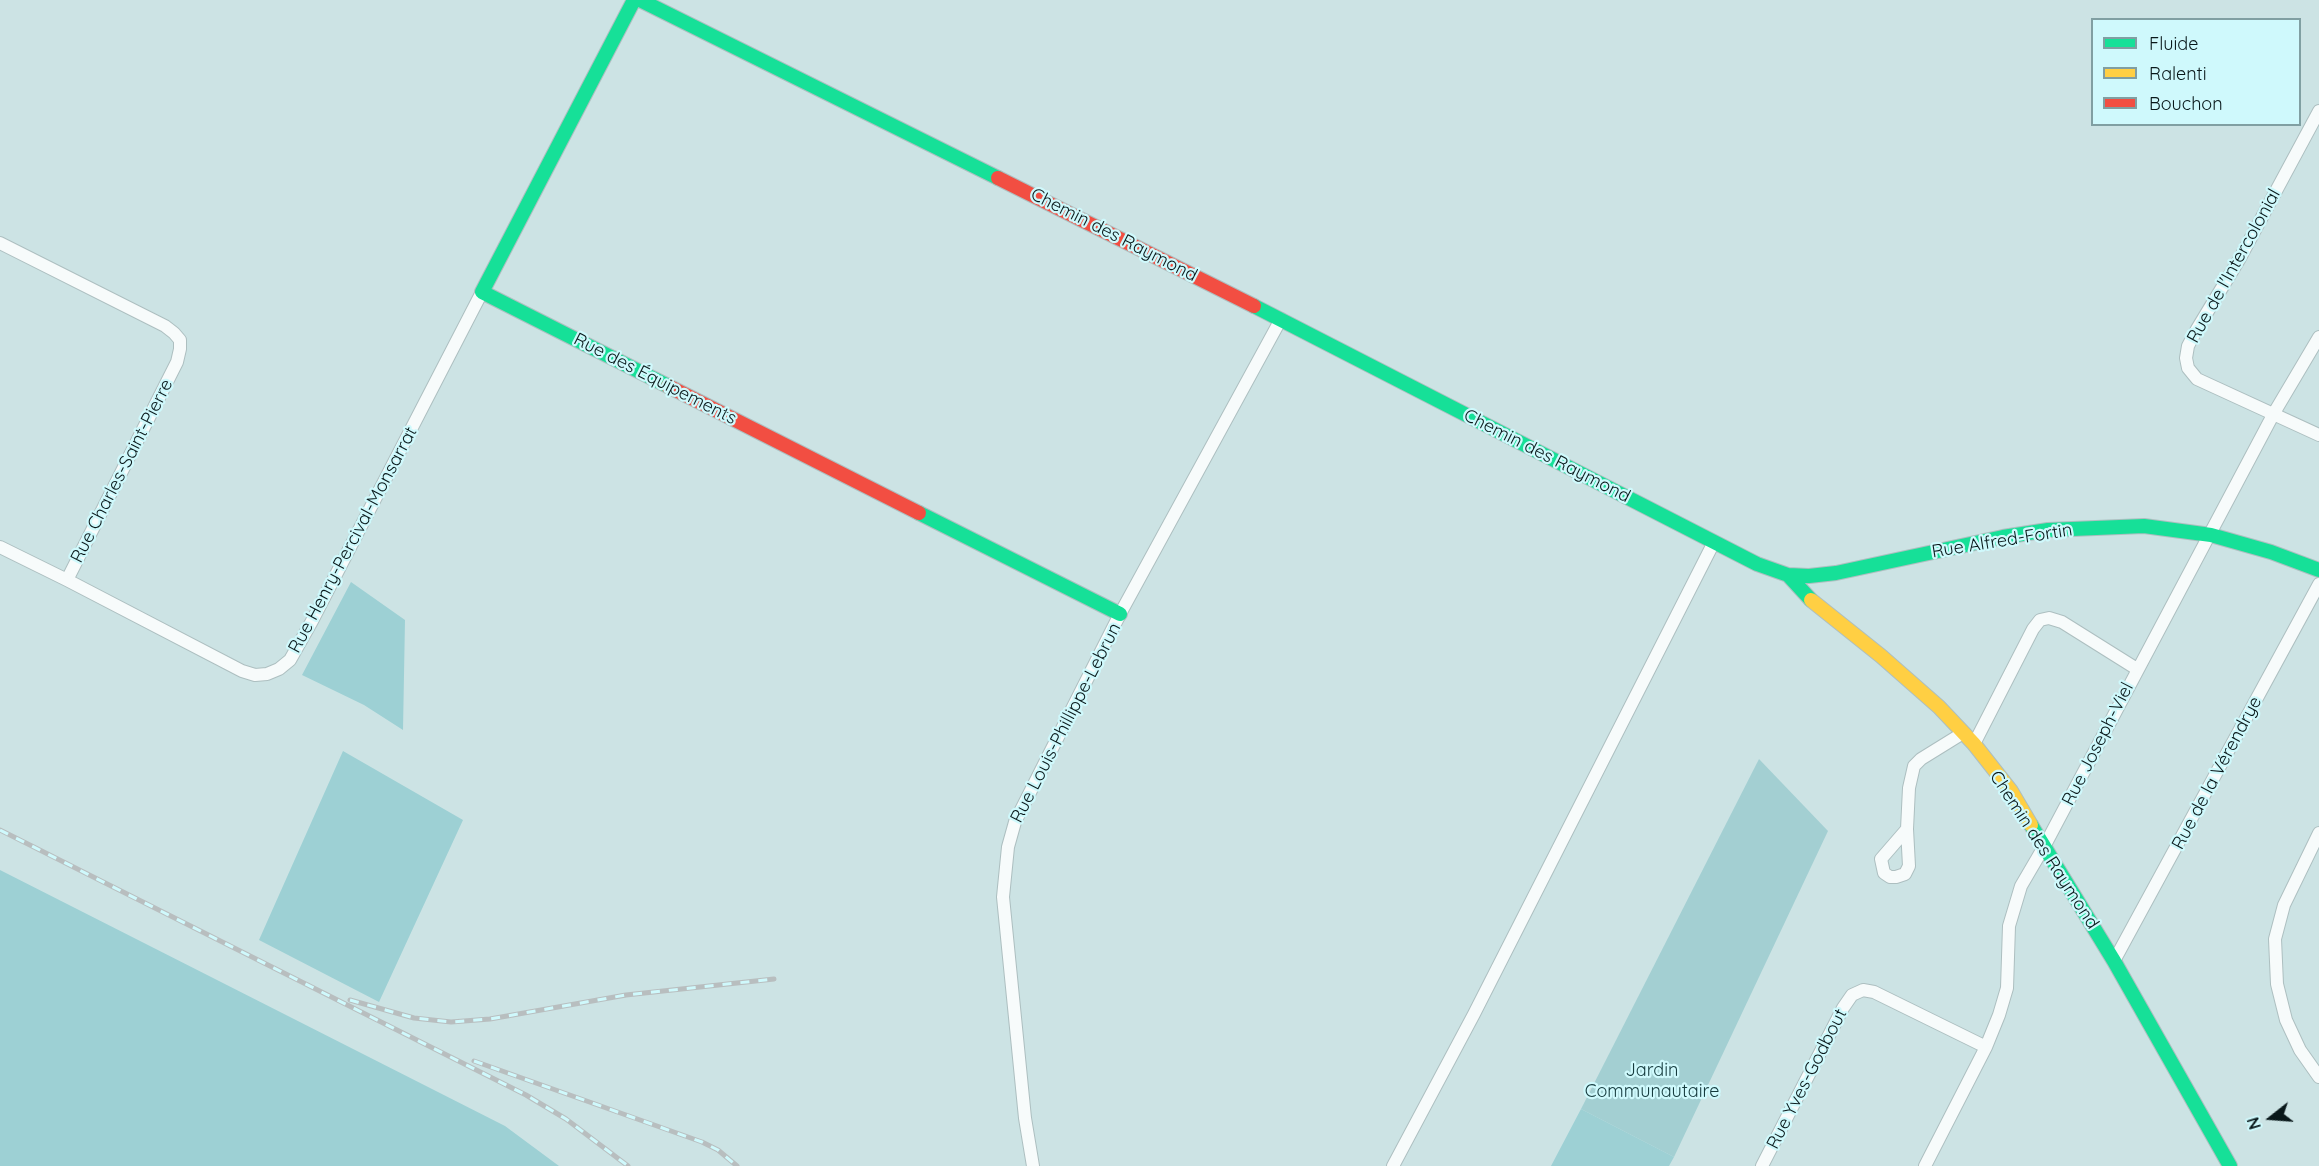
<!DOCTYPE html>
<meta charset="utf-8">
<style>
body{margin:0}
#map{position:relative;width:2319px;height:1166px;overflow:hidden;background:#cce3e4;font-family:Quicksand,sans-serif}
canvas{display:block}
.legend{position:absolute;left:2091px;top:18px;width:210px;height:108px;box-sizing:border-box;background:#cff9fc;border:2px solid #809fa2;margin:0;padding:8px 10px;list-style:none;font-size:18px;color:#09181a}
.legend li{display:flex;align-items:center;gap:12px;height:30px}
.legend b{width:30px;border:2px solid #809fa2}
.north{position:absolute;left:2241px;top:1088px;width:60px;height:60px;-webkit-text-stroke:4px #cff9fc;paint-order:stroke;rotate:253deg;font-size:16px;font-weight:700;line-height:24px;text-align:center;color:#09181a}
.north::after{content:'';display:block;margin:auto;width:21px;height:27px;background:#09181a;clip-path:polygon(50% 0,100% 100%,50% 72%,0 100%)}
</style>
<div id="map">
<canvas width="2319" height="1166"></canvas>
<ul class="legend">
<li><b style="height:8px;background:#16e098"></b>Fluide</li>
<li><b style="height:8px;background:#ffcf43"></b>Ralenti</li>
<li><b style="height:8px;background:#f24e42"></b>Bouchon</li>
</ul>
<div class="north">N</div>
</div>
<script>
const ctx = document.querySelector('canvas').getContext('2d');
ctx.lineJoin = 'round';
function paint(path, color) { ctx.fillStyle = color; ctx.fill(path, 'evenodd'); }
const shape = rows => new Path2D(rows.map(r => 'M' + r).join(''));
function stroke(path, color, width, dash) { ctx.strokeStyle = color; ctx.lineWidth = width; ctx.lineCap = dash ? 'butt' : 'round'; ctx.setLineDash(dash || []); ctx.stroke(path); }
function write(font, color, halo, rows, align = 'center') {
  ctx.font = font + ' Quicksand,sans-serif'; ctx.lineWidth = 4.5; ctx.setLineDash([]); ctx.textBaseline = 'middle'; ctx.strokeStyle = halo; ctx.fillStyle = color; for (const [text, x, y, turn = 0] of rows) {
    ctx.save(); ctx.translate(x, y); ctx.rotate((+turn || 0) * Math.PI / 180); ctx.textAlign = isNaN(turn) ? turn : align; if (halo) ctx.strokeText(text, 0, 0); ctx.fillText(text, 0, 0); ctx.restore();
  }
}
const green = shape([
 [1759,759,1828,831,1674,1157,1581,1109]
]);
const forest = shape([
 [351,582,405,620,403,730,364,705,302,675],
 [343,751,463,820,379,1002,259,940],
 [0,870,505,1126,559,1166,0,1166],
 [1581,1109,1674,1157,1669,1166,1551,1166]
]);
const street = shape([
 [2319,111,2240,258,2197,329,2188,346,2186,358,2188,368,2197,379,2319,435],
 [0,243,165,326,174,333,180,340,180,349,177,362,67,580],
 [0,547,67,580,242,671,255,675,267,674,279,669,290,660,312,621,482,292],
 [1974,744,2033,629,2040,620,2049,618,2062,622,2137,669],
 [1907,829,1881,859,1884,873,1890,877,1896,877,1905,874,1909,866,1907,829,1909,788,1914,766,1921,759,1963,733],
 [2319,833,2284,905,2275,939,2277,984,2286,1020,2300,1050,2319,1077],
 [2114,961,2319,584],
 [1033,1166,1025,1118,1003,897,1008,847,1015,822,1120,614,1281,319],
 [1393,1166,1474,1014,1714,542],
 [1762,1166,1843,1008,1852,995,1863,990,1874,992,1986,1047],
 [1925,1166,1986,1047,1999,1015,2007,988,2009,926,2021,886,2045,845,2274,413,2319,337]
]);
const fast = shape([
 [634,0,482,292,668,386],
 [640,0,998,178],
 [1254,306,1757,564,1788,575,1811,600],
 [919,513,1120,614],
 [1788,575,1809,576,1836,573,2003,537,2048,530,2144,526,2211,535,2271,552,2319,570],
 [2031,825,2114,961,2230,1166]
]);
const slow = shape([
 [1811,600,1881,656,1939,707,1974,744,2011,791,2031,825]
]);
const jam = shape([
 [998,178,1254,306],
 [668,386,919,513]
]);
const rail = shape([
 [0,830,526,1095,566,1119,628,1166],
 [350,1000,414,1018,451,1022,490,1019,626,995,774,979],
 [474,1061,702,1142,718,1150,737,1166]
]);
const streetNames = [
 ["Chemin des Raymond",1114,235,27],
 ["Rue de l'Intercolonial",2234,266,-61],
 ["Rue des Équipements",655,379,27],
 ["Chemin des Raymond",1547,456,27],
 ["Rue Charles-Saint-Pierre",122,471,-63],
 ["Rue Henry-Percival-Monsarrat",353,540,-62],
 ["Rue Alfred-Fortin",2002,541,-9],
 ["Rue Louis-Phillippe-Lebrun",1066,723,-63],
 ["Rue Joseph-Viel",2098,744,-63],
 ["Rue de la Vérendrye",2217,773,-62],
 ["Chemin des Raymond",2044,850,57],
 ["Rue Yves-Godbout",1807,1079,-63]
];
const parkNames = [
 ["Jardin",1652,1071],
 ["Communautaire",1652,1092]
];
paint(green, '#a3cfd2');
paint(forest, '#9dd0d4');
stroke(street, '#adbfc0', 14);
stroke(fast, '#adbfc0', 16);
stroke(slow, '#adbfc0', 16);
stroke(jam, '#adbfc0', 16);
stroke(street, '#f7fbfb', 12);
stroke(fast, '#16e098', 14);
stroke(slow, '#ffcf43', 14);
stroke(jam, '#f24e42', 14);
stroke(rail, '#b8bebf', 5);
stroke(rail, '#cff9fc', 3, [9]);
write('18px', '#09181a', '#cff9fc', streetNames);
write('18px', '#153a3d', '#cff9fc', parkNames);
</script>
